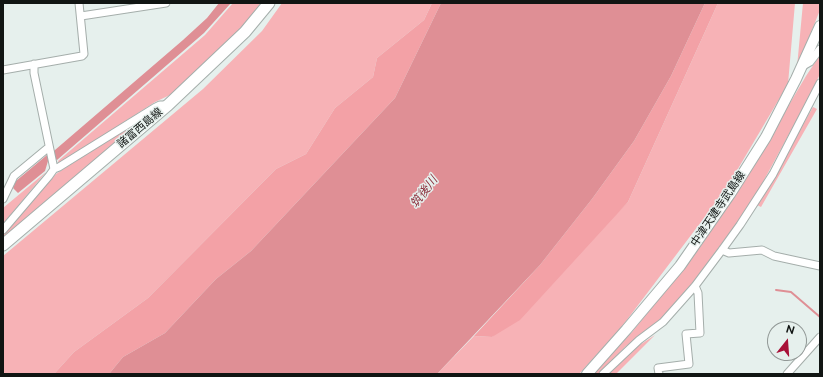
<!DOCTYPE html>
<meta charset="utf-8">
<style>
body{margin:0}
#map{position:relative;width:823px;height:377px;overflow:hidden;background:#e6f0ed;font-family:Raleway,sans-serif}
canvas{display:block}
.frame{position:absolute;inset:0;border:4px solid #111513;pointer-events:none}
.north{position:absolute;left:767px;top:321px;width:40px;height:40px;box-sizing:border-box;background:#e6f0ed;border:1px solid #919896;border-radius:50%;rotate:17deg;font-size:11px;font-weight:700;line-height:16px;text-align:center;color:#111513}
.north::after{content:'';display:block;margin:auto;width:14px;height:18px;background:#a81138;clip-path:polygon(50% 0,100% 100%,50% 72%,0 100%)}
</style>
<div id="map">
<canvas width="823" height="377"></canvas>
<div class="frame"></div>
<div class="north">N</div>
</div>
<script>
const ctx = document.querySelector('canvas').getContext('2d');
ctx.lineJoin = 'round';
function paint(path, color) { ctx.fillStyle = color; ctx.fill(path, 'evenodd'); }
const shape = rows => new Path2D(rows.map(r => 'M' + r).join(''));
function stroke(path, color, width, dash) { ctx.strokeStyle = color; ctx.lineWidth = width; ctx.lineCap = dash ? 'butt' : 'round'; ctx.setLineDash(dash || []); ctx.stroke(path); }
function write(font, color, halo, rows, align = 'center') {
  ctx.font = font + ' Raleway,"Noto Sans JP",sans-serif'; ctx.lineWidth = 3; ctx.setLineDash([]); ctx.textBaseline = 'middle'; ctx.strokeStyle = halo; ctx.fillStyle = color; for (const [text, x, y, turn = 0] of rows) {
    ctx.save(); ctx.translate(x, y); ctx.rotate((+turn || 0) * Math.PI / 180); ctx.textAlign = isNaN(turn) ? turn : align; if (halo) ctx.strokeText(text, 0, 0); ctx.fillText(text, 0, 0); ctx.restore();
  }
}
const green = shape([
 [233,3,261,3,240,29,170,95,155,102,59,164,58,161,205,35],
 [282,3,432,3,424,20,377,58,373,77,335,108,306,154,276,169,148,298,74,352,54,374,3,374,3,256,203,89,262,31],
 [718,3,795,3,788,84,726,189,620,329,579,374,437,374,474,336,492,337,628,202],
 [803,3,820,3,820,10,797,67],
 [820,55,820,74,807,101,751,204,692,284,661,320,625,347,599,374,593,374,632,332,683,269,735,196,806,76],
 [813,107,817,109,761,207,757,205],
 [151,112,3,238,3,234,56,174],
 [46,172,3,224,3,208],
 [655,335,616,374,607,374,629,352]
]);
const forest = shape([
 [432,3,441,3,395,98,251,251,216,279,165,333,123,357,109,374,54,374,74,352,148,298,276,169,306,154,335,108,373,77,377,58,424,20],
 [705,3,718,3,628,202,520,320,492,337,474,336,540,265,592,199,634,141,671,76]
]);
const water = shape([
 [219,3,231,3,204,33,57,160,54,158,48,161,45,171,18,193,13,188,16,181,47,155,48,156,183,40,207,18],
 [441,3,705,3,671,76,634,141,592,199,540,265,437,374,109,374,123,357,165,333,216,279,251,251,395,98]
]);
const stream = shape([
 [776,290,791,292,820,317]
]);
const minor = shape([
 [81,16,166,3],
 [34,64,34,73,54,169,59,167,154,108,160,105,168,105],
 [803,66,810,62,820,49],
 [3,70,82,56,84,54,79,3],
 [3,199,14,176,49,147],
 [3,230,49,176,54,169],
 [722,250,729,253,762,250,774,256,820,266],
 [603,374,639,340,663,322,695,286,722,250,740,225,773,174,820,83],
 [659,374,658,368,689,364,686,334,700,333,698,293,695,286],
 [787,374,820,337]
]);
const secondary = shape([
 [587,374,626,330,680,266,730,194,766,137,796,79,820,26]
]);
const primary = shape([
 [3,245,168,105,245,32,269,3]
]);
const streetNames = [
 ["諸富西島線",140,128,-40],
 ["中津天建寺武島線",718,209,-56]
];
const waterNames = [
 ["筑後川",424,192,-53]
];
paint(green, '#f7b2b6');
paint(forest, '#f3a1a6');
paint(water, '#df8f95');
stroke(stream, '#df8f95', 2);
stroke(minor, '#a5aeab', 9);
stroke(secondary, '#a5aeab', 12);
stroke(primary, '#a5aeab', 13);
stroke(minor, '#fff', 7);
stroke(secondary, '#fff', 10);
stroke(primary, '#fff', 11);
write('11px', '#111513', '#e6f0ed', streetNames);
write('italic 12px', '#8b2d3b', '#e6f0ed', waterNames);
</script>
